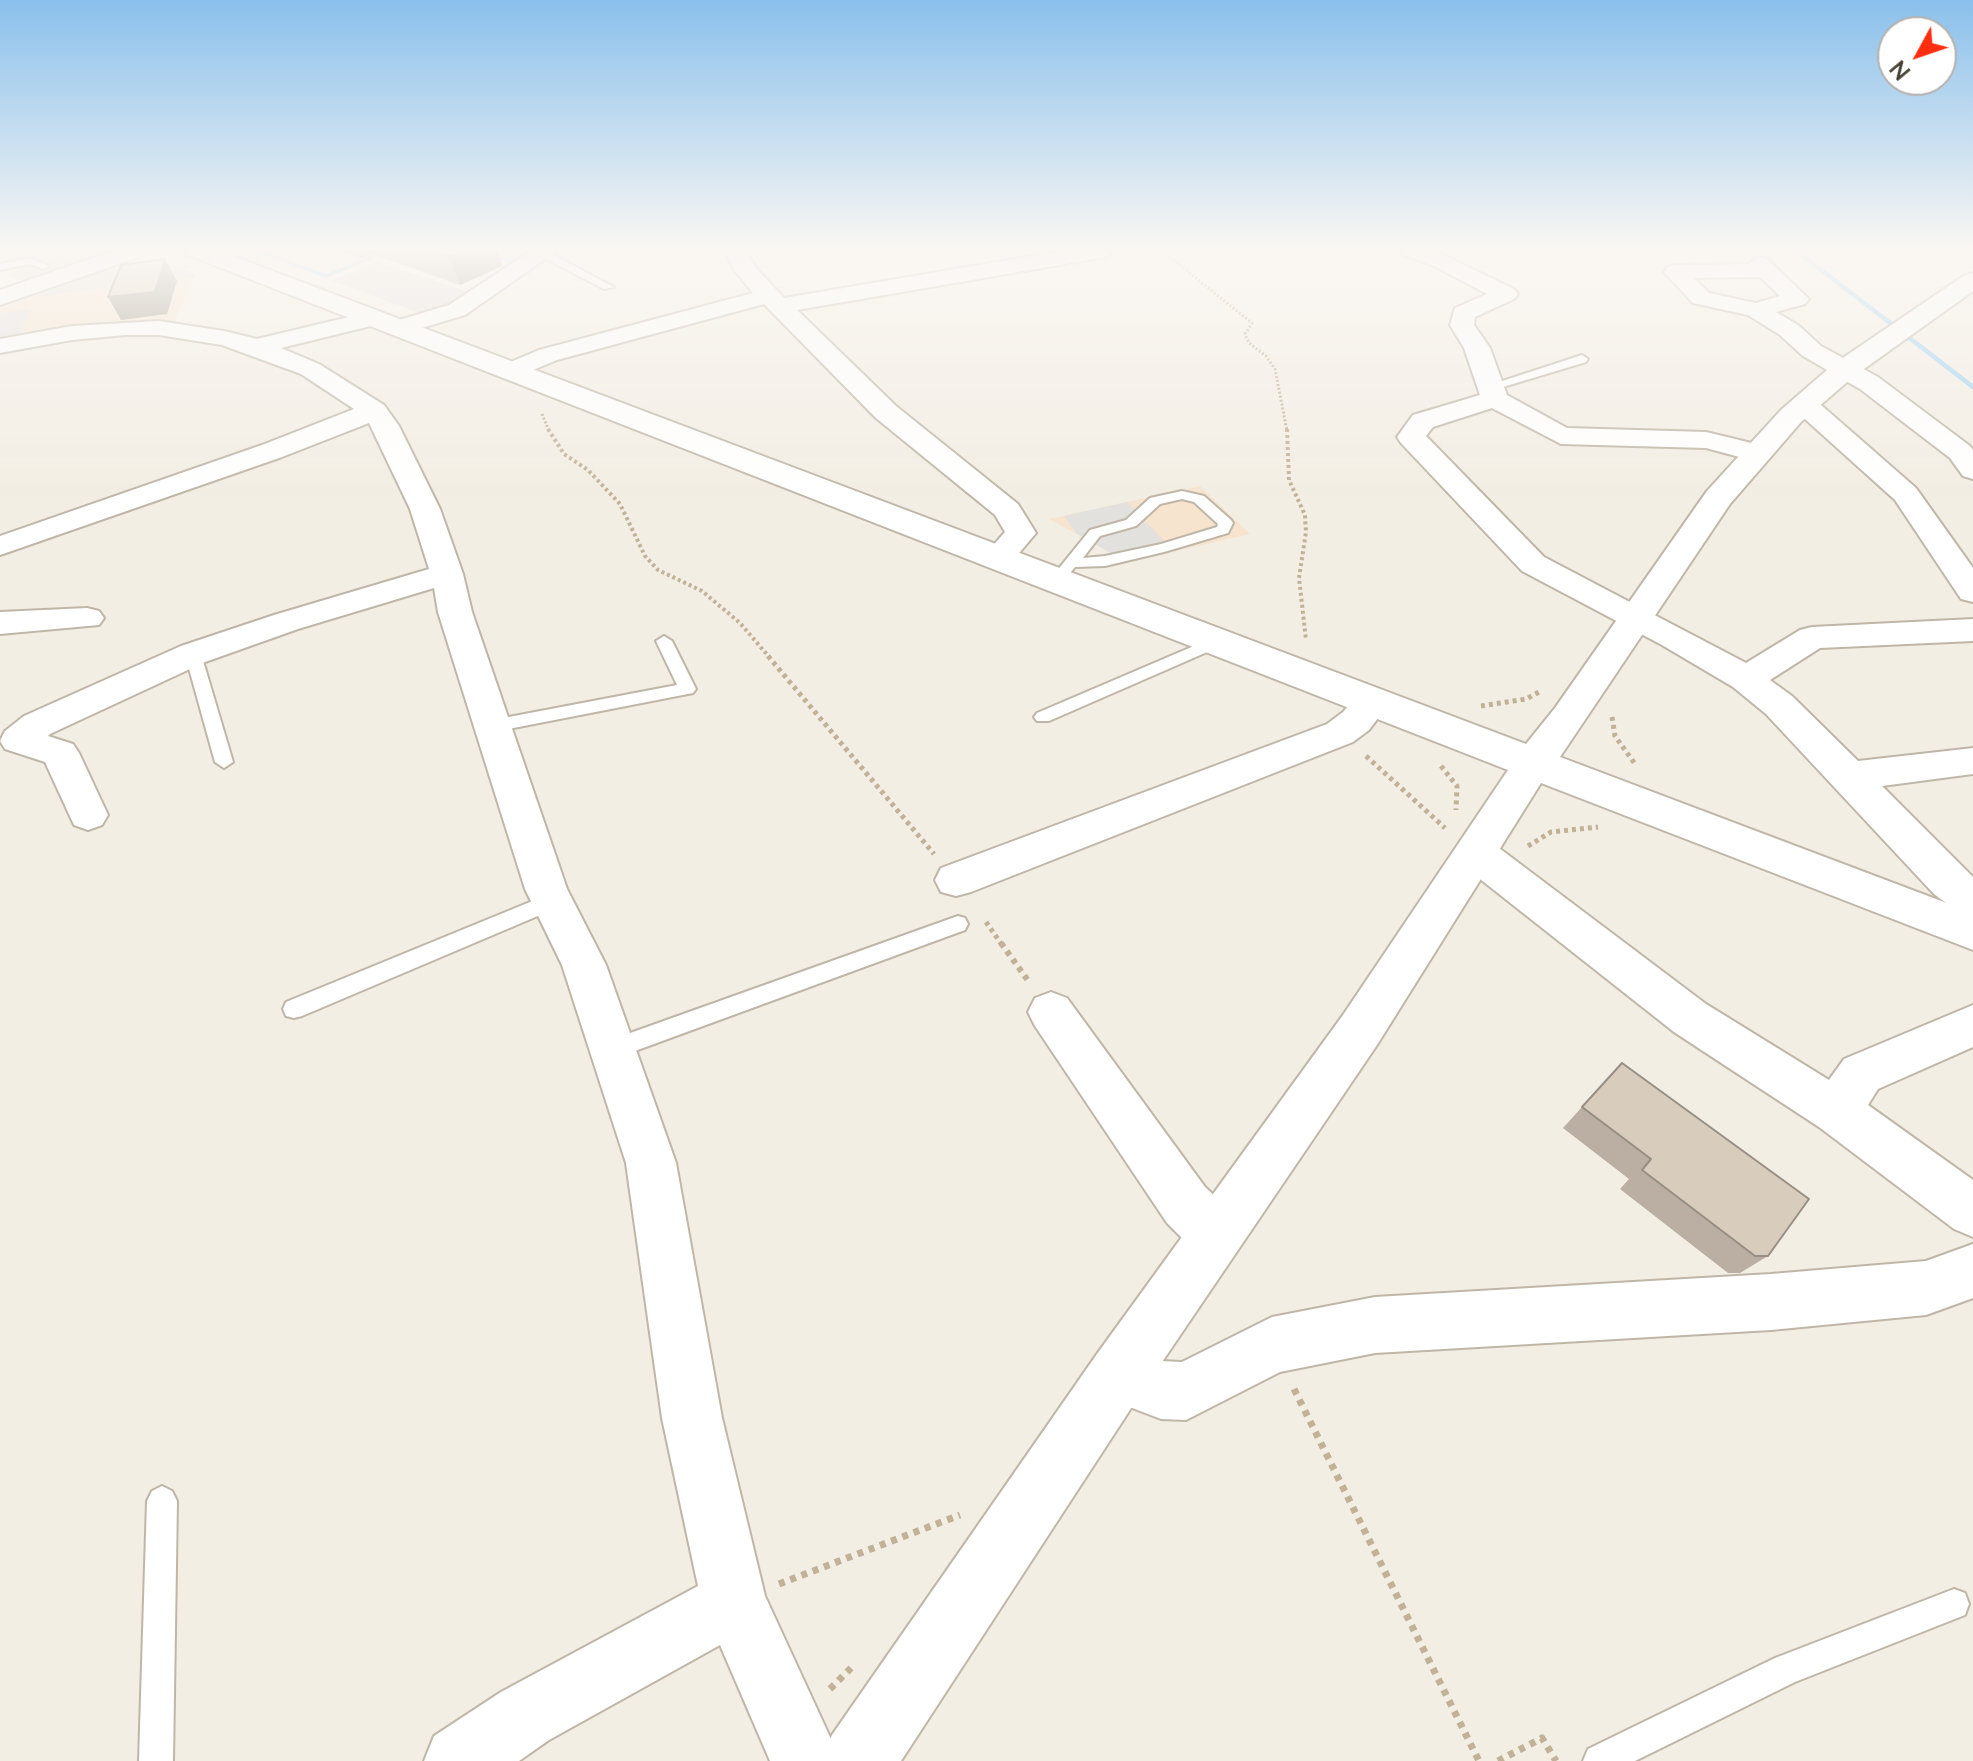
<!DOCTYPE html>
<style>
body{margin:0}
#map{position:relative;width:1973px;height:1761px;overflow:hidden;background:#f3eee4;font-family:Lato,sans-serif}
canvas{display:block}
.north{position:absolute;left:1877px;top:16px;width:80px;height:80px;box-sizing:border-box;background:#fff;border:2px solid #b5b2ae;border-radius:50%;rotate:230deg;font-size:22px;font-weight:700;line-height:32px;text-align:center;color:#453e34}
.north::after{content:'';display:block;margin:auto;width:28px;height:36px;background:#ff2e0f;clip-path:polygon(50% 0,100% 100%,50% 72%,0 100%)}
</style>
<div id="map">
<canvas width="1973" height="1761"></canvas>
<div class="north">N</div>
</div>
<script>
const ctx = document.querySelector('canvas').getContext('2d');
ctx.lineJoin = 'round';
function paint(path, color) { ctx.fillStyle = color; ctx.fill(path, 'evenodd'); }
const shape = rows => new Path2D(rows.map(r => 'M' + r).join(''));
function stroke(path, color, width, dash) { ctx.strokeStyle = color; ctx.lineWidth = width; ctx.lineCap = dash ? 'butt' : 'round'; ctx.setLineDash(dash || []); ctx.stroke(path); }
const commercial = shape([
 [0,250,89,250,83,259,22,281,0,273],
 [261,250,386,250,326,274],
 [172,265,195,274,174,323,118,324,0,342,0,308,107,270],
 [1200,486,1250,534,1129,562,1049,519]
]);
const parking = shape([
 [66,250,89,250,83,259,22,281,6,274,63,254],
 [376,262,473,293,428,316,332,281],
 [172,265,195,274,194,277,32,297,107,270],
 [30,309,18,338,0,342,0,313],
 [1127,502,1165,542,1114,555,1077,534,1064,516]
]);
const stream = shape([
 [252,250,261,250,326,274,385,250,394,250,326,278,252,250],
 [481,250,489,250,516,263,511,264,481,250],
 [1792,250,1799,250,1973,384,1973,390,1792,250]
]);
const pathFar4 = shape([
 [1161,250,1252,323,1245,334,1249,343,1266,356,1275,369,1287,431],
 [542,414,549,431]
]);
const pathFar3 = shape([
 [548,429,564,454,588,470,620,504,645,556,658,570,702,591,740,623,770,658],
 [1287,429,1289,480,1305,515,1306,532,1299,578,1306,640]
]);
const pathFar2 = shape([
 [768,656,934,854],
 [1481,706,1526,699,1541,691],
 [1612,717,1615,736,1635,764],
 [1366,756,1445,828],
 [1441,766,1457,786,1456,810],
 [1528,846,1551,832,1598,827],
 [986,922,1002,945]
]);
const pathFar1 = shape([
 [1001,943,1029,982]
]);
const path = shape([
 [1294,1389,1479,1761],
 [779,1584,960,1515],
 [830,1689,851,1668],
 [1498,1761,1542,1738,1556,1761]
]);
const service = shape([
 [541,250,546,251,614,287,604,289,538,255,537,253,541,250],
 [31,258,49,266,44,269,30,264,0,270,0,264,31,258],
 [1582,355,1588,359,1586,362,1493,390,1487,386,1582,355],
 [1182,491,1204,496,1231,520,1233,523,1228,533,1164,552,1105,566,1075,567,1062,583,1052,583,1052,577,1090,530,1126,520,1150,498,1182,491],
 [1182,499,1194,502,1218,524,1217,527,1161,544,1105,556,1083,558,1100,536,1136,526,1160,504,1182,499],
 [664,636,672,641,696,689,693,693,493,732,484,726,493,720,677,685,656,641,664,636],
 [1215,637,1221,638,1221,646,1049,721,1037,721,1034,717,1037,713,1215,637],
 [193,649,201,654,233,762,224,768,215,762,185,654,193,649],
 [552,893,559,895,562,901,559,907,302,1016,294,1018,286,1016,283,1009,286,1002,552,893],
 [958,916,965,918,968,924,965,930,613,1059,605,1056,602,1049,605,1042,958,916],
 [162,1486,172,1491,177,1501,173,1761,139,1761,147,1501,152,1491,162,1486],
 [1954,1589,1965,1593,1969,1604,1965,1615,1795,1682,1635,1761,1583,1761,1588,1749,1775,1658,1954,1589]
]);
const minor = shape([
 [532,250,558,250,465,315,398,335,389,333,386,328,389,323,449,305,532,250],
 [724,250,746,250,756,268,784,298,1067,250,1117,250,1106,257,797,310,896,406,1018,504,1036,533,1009,565,998,568,987,565,982,558,1005,532,995,515,876,418,764,304,557,360,519,376,510,379,501,376,497,371,501,366,539,350,753,293,735,271,724,250],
 [1401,250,1433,250,1514,289,1518,294,1514,299,1475,317,1474,325,1490,348,1507,395,1567,428,1706,432,1768,447,1772,453,1768,459,1758,462,1706,448,1561,444,1492,408,1433,427,1426,436,1544,557,1746,663,1800,630,1812,627,1973,619,1973,641,1820,648,1770,680,1792,696,1858,761,1973,748,1973,774,1882,786,1973,877,1973,917,1958,912,1934,894,1766,714,1733,687,1662,645,1522,571,1401,443,1397,437,1413,415,1480,395,1464,348,1450,325,1455,308,1487,294,1434,266,1404,255,1401,250],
 [1759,257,1767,259,1809,299,1805,304,1776,312,1798,325,1821,346,1878,377,1970,446,1973,450,1973,479,1963,476,1950,458,1860,389,1803,356,1780,335,1748,315,1693,303,1664,272,1667,267,1675,265,1748,264,1759,257],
 [1760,277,1780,296,1756,303,1709,293,1694,278,1760,277],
 [374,311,383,313,386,318,383,323,281,348,319,364,384,405,399,426,440,509,463,574,472,612,567,889,606,965,676,1163,722,1418,765,1596,841,1761,770,1761,720,1645,549,1740,519,1761,424,1761,434,1736,501,1692,698,1586,662,1418,626,1163,562,965,525,889,438,612,434,588,298,629,205,662,50,734,48,736,73,744,79,753,108,815,102,825,88,830,74,825,45,762,5,749,0,741,5,731,24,716,181,646,274,615,429,569,410,509,369,423,282,457,0,555,0,536,262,445,354,409,301,374,222,345,159,335,126,335,72,340,0,353,0,339,72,326,159,321,224,331,257,339,374,311],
 [1804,396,1813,398,1916,488,1973,568,1973,602,1961,599,1895,500,1795,410,1791,404,1795,398,1804,396],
 [87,608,99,611,104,618,99,625,0,634,0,612,87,608],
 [1372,690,1385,693,1390,702,1369,730,1353,742,971,892,956,896,941,892,935,880,941,868,1327,724,1343,712,1359,693,1372,690],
 [1476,837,1491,842,1706,1004,1829,1080,1844,1059,1973,1005,1973,1047,1878,1089,1868,1105,1973,1180,1973,1237,1954,1229,1819,1127,1674,1032,1461,864,1455,853,1461,842,1476,837],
 [1051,992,1067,998,1205,1187,1235,1215,1243,1234,1235,1253,1216,1260,1197,1253,1167,1223,1035,1026,1028,1012,1035,998,1051,992],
 [1973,1244,1973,1298,1926,1315,1771,1330,1375,1353,1280,1372,1186,1420,1161,1419,1098,1395,1089,1375,1098,1355,1118,1346,1161,1361,1182,1362,1272,1317,1375,1297,1771,1274,1926,1261,1973,1244]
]);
const tertiary = shape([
 [115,250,148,250,145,255,0,305,0,290,115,250],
 [185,250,217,250,1526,744,1555,708,1707,491,1781,410,1834,364,1965,275,1973,273,1973,291,1854,376,1801,422,1730,504,1560,757,1973,913,1973,950,1541,783,1377,1045,1139,1396,901,1761,821,1761,832,1735,1097,1354,1343,1015,1508,770,188,255,185,250]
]);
const wall = shape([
 [339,250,497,250,502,266,460,285,372,254,362,258],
 [1622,1063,1768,1256,1740,1273,1728,1273,1620,1189,1629,1179,1563,1128]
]);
const shadedWall = shape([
 [359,250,370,250,372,254,362,258],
 [468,250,497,250,502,266,460,285,450,257],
 [165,259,177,281,167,314,121,320,108,297]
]);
const building = shape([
 [429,250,468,250,450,257,429,250],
 [165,259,155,292,108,297,121,265,165,259],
 [1622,1063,1809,1199,1768,1256,1755,1256,1642,1170,1651,1159,1582,1107,1622,1063]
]);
paint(commercial, '#f6e4ce');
paint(parking, '#e3e1dd');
paint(stream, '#9dd2f3');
stroke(service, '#bfb6a7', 4);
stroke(minor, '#bfb6a7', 4);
stroke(tertiary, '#bfb6a7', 4);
stroke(pathFar4, '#c1b197', 3, [2, 2]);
stroke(pathFar3, '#c1b197', 4, [3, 3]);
stroke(pathFar2, '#c1b197', 5, [4, 4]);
stroke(pathFar1, '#c1b197', 6, [5, 5]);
stroke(path, '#c1b197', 7, [6, 6]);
paint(service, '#fff');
paint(minor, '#fff');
paint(tertiary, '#fff');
paint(wall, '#baafa2');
paint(shadedWall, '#978f84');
paint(building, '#d8ccbc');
stroke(building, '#978f84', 2);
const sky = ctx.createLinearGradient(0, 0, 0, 497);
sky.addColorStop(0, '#8ac0ec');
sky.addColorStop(0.5, '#faf7f3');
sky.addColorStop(1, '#faf7f300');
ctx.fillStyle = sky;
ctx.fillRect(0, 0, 1973, 497);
</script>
